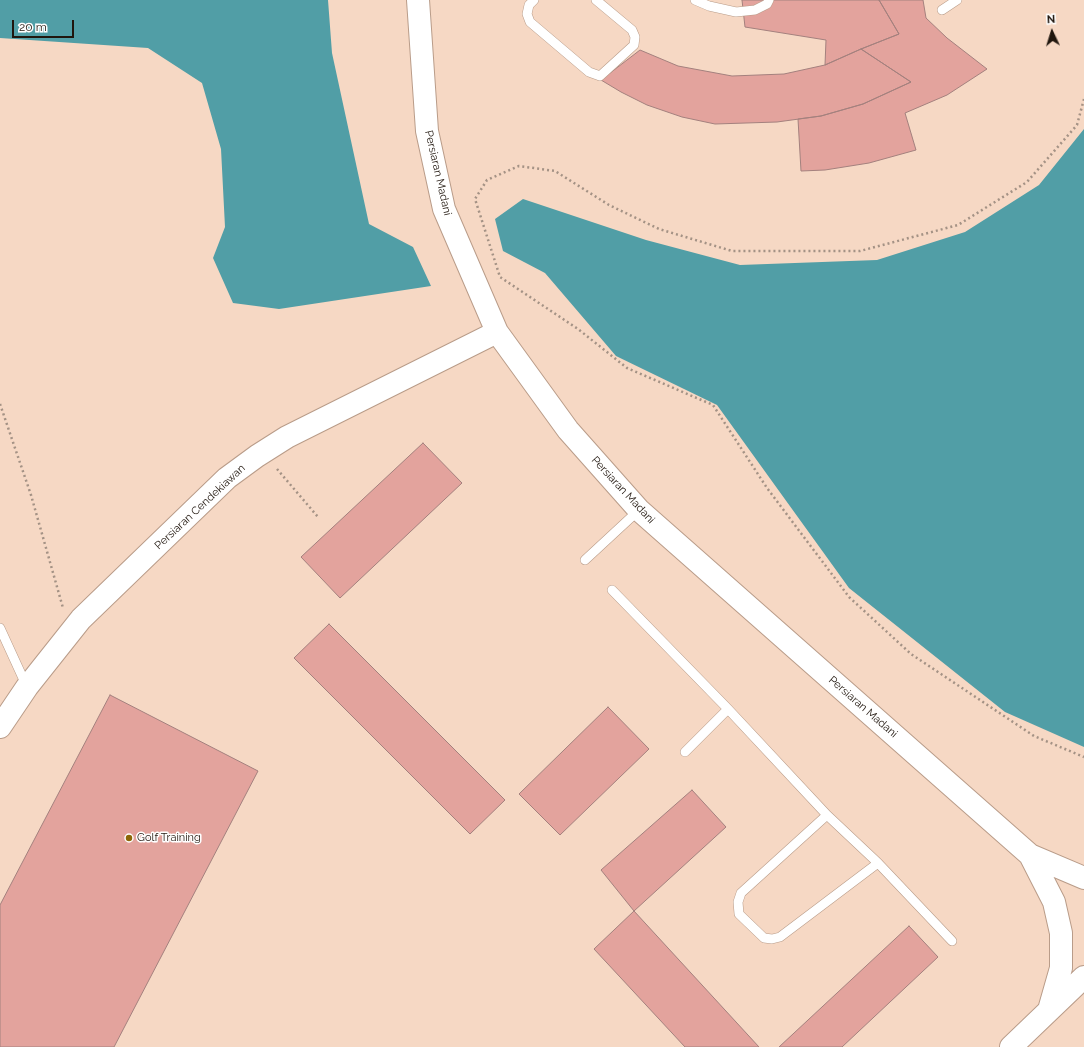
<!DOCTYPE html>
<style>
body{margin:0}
#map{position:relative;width:1084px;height:1047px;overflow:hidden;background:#fde5d4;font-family:Raleway,sans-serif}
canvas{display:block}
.north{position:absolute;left:1032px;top:12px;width:40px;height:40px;-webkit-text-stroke:3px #fff;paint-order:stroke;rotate:356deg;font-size:11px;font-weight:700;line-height:16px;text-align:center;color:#20160e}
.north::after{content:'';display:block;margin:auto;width:14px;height:18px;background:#20160e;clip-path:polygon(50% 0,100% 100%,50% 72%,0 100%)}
.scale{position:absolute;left:12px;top:20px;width:62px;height:18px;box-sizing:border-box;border:2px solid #20160e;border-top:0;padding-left:5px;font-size:12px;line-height:14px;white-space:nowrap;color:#20160e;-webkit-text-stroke:3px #fff;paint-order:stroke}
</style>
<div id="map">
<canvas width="1084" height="1047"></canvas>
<div class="north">N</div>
<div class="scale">20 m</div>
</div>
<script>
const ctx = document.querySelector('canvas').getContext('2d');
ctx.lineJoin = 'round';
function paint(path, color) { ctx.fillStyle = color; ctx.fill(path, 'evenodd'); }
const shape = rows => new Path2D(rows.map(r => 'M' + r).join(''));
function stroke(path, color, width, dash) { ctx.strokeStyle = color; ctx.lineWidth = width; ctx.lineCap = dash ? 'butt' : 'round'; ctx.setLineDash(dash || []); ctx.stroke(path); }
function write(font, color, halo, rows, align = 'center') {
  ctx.font = font + ' Raleway,sans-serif'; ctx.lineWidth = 3; ctx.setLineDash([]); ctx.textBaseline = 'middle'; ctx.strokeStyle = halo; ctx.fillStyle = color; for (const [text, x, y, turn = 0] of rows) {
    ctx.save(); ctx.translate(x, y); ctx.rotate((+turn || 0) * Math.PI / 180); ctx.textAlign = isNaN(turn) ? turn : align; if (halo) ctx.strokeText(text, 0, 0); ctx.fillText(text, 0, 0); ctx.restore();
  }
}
const built = shape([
 [0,0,1084,0,1084,1047,0,1047]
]);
const water = shape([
 [0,0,328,0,332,53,369,224,413,247,431,286,279,309,233,303,213,258,225,227,221,149,202,83,148,48,0,38],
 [1084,129,1084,747,1005,712,849,588,717,405,616,356,545,273,503,251,495,219,523,199,646,240,740,265,877,260,965,232,1039,185]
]);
const building = shape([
 [742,0,879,0,899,34,861,49,825,65,826,40,745,27,742,0],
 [879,0,923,0,926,18,947,38,987,69,947,95,905,113,916,150,869,163,825,170,801,171,798,119,821,116,863,104,911,82,861,49,899,34,879,0],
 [861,49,911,82,863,104,821,116,777,122,715,124,682,117,647,105,621,92,601,80,640,50,678,66,732,76,784,74,825,65,861,49],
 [423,443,462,483,340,598,301,557,423,443],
 [329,624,505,800,470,834,294,658,329,624],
 [110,695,258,771,114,1047,0,1047,0,905,110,695],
 [608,707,649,749,560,835,519,794,608,707],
 [692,790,726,827,634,911,601,870,692,790],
 [634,911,759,1047,685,1047,594,949,634,911],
 [909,926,938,957,842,1047,779,1047,909,926]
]);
const path = shape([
 [1084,99,1077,125,1027,182,958,225,860,251,732,251,659,229,609,205,555,171,519,166,487,180,475,199,500,277,578,329,627,368,713,405,767,488,849,597,911,654,1034,736,1084,757],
 [0,404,31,495,63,608],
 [277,469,318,517]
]);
const service = shape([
 [534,0,529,5,527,14,530,22,589,72,600,76,634,45,635,37,632,30,596,0],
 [695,0,709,6,736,12,755,10,767,4,769,0],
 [942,10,957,0],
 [585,560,639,510],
 [612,590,728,709,827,815,878,863,952,941],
 [0,628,27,687],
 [685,752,728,709],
 [827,815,741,893,738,902,739,914,764,938,772,939,780,937,878,863]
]);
const tertiary = shape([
 [418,0,427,131,444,209,497,332,568,430,639,510,1030,855,1084,878],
 [0,727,27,687,81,619,227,478,257,456,287,437,497,332],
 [1030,855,1054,902,1061,933,1061,968,1049,1010],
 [1011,1047,1084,977]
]);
const markers = [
 [129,838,4,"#8c6607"]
];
const streetNames = [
 ["Persiaran Madani",438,173,77],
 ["Persiaran Madani",623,490,47],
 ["Persiaran Cendekiawan",200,507,-43],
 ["Persiaran Madani",863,707,41]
];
const poiNames = [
 ["Golf Training",137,838]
];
paint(built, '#f6d8c4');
paint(water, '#519ea6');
paint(building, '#e3a39d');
stroke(building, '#a4817e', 1);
stroke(service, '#b99c89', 10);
stroke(tertiary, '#b99c89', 24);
stroke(path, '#a49285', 2.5, [2, 3]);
stroke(service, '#fff', 9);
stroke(tertiary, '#fff', 22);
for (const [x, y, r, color] of markers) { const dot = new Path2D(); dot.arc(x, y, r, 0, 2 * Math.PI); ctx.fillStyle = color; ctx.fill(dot); stroke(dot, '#fff', 1.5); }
write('11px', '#20160e', '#fff', streetNames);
write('11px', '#20160e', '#fff', poiNames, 'left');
</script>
